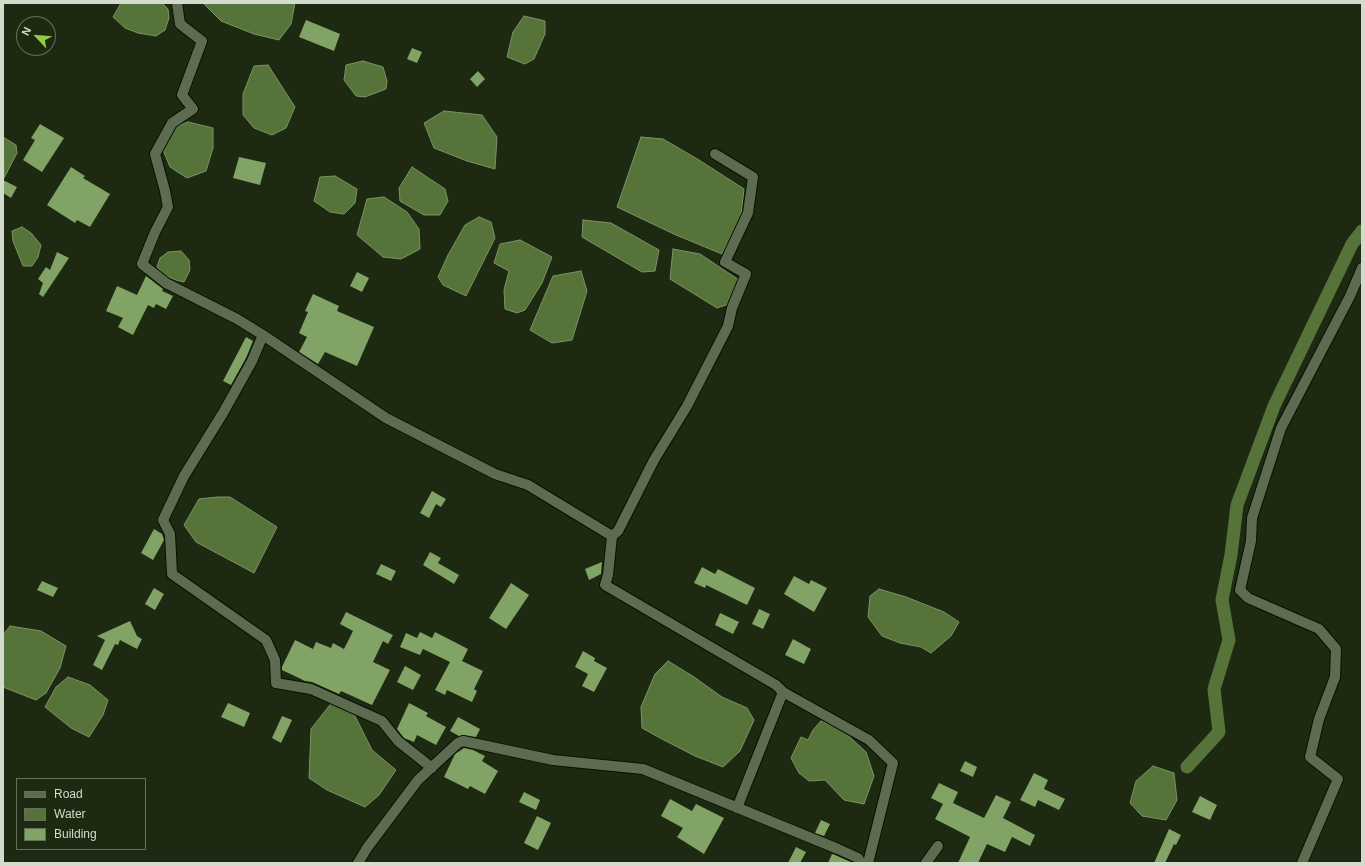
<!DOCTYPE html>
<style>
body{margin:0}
#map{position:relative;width:1365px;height:866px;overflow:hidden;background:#1d2911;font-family:Arial,sans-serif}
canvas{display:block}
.frame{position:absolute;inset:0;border:4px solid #d2dbcc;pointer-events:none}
.legend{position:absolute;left:16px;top:778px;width:130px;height:72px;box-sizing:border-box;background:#1d2911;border:1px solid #65705c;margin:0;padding:5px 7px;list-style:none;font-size:12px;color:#d2dbcc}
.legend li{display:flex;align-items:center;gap:8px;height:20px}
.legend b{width:20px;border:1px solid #65705c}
.north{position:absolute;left:16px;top:16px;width:40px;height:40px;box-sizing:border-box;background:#1d2911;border:1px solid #65705c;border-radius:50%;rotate:296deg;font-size:11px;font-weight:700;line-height:16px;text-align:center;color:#d2dbcc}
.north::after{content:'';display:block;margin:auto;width:14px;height:18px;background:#8dce44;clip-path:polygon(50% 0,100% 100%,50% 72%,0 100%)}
</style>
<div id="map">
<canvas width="1365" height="866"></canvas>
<div class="frame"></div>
<ul class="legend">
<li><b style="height:5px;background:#5d6c51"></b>Road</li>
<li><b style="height:11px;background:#567439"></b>Water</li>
<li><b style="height:11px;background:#82a366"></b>Building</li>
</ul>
<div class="north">N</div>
</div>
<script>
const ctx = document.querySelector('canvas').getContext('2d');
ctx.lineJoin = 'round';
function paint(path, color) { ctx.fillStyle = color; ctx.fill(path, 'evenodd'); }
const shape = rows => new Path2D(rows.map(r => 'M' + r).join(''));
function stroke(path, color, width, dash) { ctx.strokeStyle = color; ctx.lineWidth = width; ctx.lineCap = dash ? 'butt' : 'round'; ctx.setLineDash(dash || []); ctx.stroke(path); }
const water = shape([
 [121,3,162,3,168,9,169,18,165,30,156,36,138,33,125,28,113,17,121,3],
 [203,3,295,3,291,24,279,40,254,34,221,21,203,3],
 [524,16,545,21,545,34,534,59,525,64,507,57,513,32,524,16],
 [363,61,383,67,387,81,386,89,365,97,356,96,344,80,346,65,363,61],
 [268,65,295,107,286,128,272,135,254,128,243,115,243,94,254,66,268,65],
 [444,111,482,115,497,137,495,169,467,161,434,148,424,123,444,111],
 [188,122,213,128,213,148,206,171,187,178,170,167,161,145,175,127,188,122],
 [3,137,16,145,17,153,4,178,3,137],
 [641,137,663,139,699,160,744,189,741,215,722,254,676,235,617,207,641,137],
 [412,167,445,189,448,201,440,215,424,215,400,201,399,188,412,167],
 [335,176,357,189,355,203,344,214,330,212,314,201,320,177,335,176],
 [384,197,407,212,419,229,420,249,401,259,383,257,357,235,367,199,384,197],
 [479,217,491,222,495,238,466,296,443,285,438,277,448,255,465,225,479,217],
 [583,220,611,223,659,250,655,271,642,272,582,237,583,220],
 [22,227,31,233,41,245,38,257,32,266,23,266,13,241,12,231,22,227],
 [520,240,552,257,542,283,525,310,517,313,505,309,504,290,509,271,494,263,500,244,520,240],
 [673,249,700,254,739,280,729,304,717,308,670,279,673,249],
 [181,251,189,260,190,270,184,282,176,280,164,275,157,267,160,258,168,252,181,251],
 [581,271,587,291,572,340,552,343,530,330,553,276,581,271],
 [218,497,230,497,277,527,254,573,196,542,184,525,199,499,218,497],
 [879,589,906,597,944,612,959,622,951,636,931,653,921,647,900,643,882,636,868,617,870,596,879,589],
 [10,626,41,631,66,646,60,668,46,693,36,700,3,687,3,635,10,626],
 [668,661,694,677,722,697,747,708,754,720,740,751,723,767,695,756,660,738,642,728,641,707,655,674,668,661],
 [68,677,90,685,108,700,103,715,89,737,71,728,45,707,56,687,68,677],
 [333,701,355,716,372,750,396,770,379,795,365,807,327,790,309,778,311,729,333,701],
 [821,721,842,730,866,752,874,776,864,804,844,800,825,780,809,781,799,773,791,758,801,737,808,740,813,730,821,721],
 [1153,766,1174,773,1177,800,1166,820,1142,816,1130,803,1136,781,1153,766]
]);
const canal = shape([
 [1187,767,1219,732,1214,689,1229,640,1222,600,1231,555,1237,505,1274,406,1352,244,1362,231]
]);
const building = shape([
 [306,20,340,34,334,51,299,37],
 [412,48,422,52,417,63,407,59],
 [478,71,485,79,477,87,470,79],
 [40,124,64,138,42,172,23,160,35,140,31,138],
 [239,157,266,163,260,185,233,178],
 [71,167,85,176,83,178,110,194,90,227,77,220,75,223,47,205],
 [3,180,17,187,11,198,3,193],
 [57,252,69,258,43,297,39,294,43,283,38,279,46,267,50,270],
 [357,272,369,278,362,292,350,286],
 [146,276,163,289,162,291,173,296,166,309,156,304,154,308,148,305,133,335,118,327,123,318,106,311,117,286,137,295],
 [313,294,339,306,337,311,374,327,357,366,325,352,318,364,299,352,307,337,299,333,308,312,305,311],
 [246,337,253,341,246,358,231,385,223,381],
 [432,491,446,499,441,507,436,504,429,518,420,513],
 [154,529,162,534,164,540,153,560,141,553],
 [430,552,441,558,438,563,459,575,454,584,423,565],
 [602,562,601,574,589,580,585,569],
 [381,564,396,571,391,581,376,574],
 [702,567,715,574,718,569,755,588,747,605,706,585,705,588,694,583],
 [794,576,809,584,811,580,827,588,814,612,784,594],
 [42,581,58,588,53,597,37,590],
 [511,583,529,595,506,629,489,618],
 [154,588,164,594,155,610,145,604],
 [759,609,770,614,763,629,752,624],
 [346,612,393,635,388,644,383,641,373,662,390,670,372,705,341,691,339,694,312,682,305,681,282,670,282,667,295,640,313,649,316,642,331,648,333,643,344,649,353,631,340,624],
 [720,613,739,622,733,634,715,625],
 [130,621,137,636,142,639,137,649,120,640,118,645,115,644,102,670,93,665,105,640,97,636],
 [420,632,432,638,435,632,468,649,462,661,483,671,474,689,477,691,472,702,447,690,445,695,435,690,450,662,423,649,420,655,400,647,406,633,417,638],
 [793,639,811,649,804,664,785,655],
 [583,651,595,658,594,661,607,668,594,692,582,686,588,674,575,667],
 [405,666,421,675,413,690,397,682],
 [228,703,250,713,244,727,221,717],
 [409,703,428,713,426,716,446,727,436,745,417,735,414,742,404,738,397,729],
 [282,716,292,720,281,743,272,738],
 [458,717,480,729,476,737,464,735,459,736,450,731],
 [464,748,473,750,485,756,482,761,498,771,485,794,470,786,468,789,444,777,455,754],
 [965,761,977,767,973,777,960,771],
 [1034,773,1048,780,1044,789,1065,799,1059,810,1038,800,1035,807,1020,800],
 [939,783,958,792,953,803,984,818,996,795,1011,802,1003,818,1035,835,1030,846,1012,837,1005,852,987,844,978,863,958,863,970,837,935,819,943,804,931,798],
 [524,792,540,800,536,810,519,802],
 [1200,796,1217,805,1210,820,1192,812],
 [670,799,692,811,696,804,724,818,704,854,677,837,683,828,661,816],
 [537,816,551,823,538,850,524,843],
 [821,820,830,824,824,836,815,833],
 [1169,829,1181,835,1176,845,1174,844,1165,863,1154,863],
 [796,847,806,852,800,863,788,863],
 [832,854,835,855,853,863,828,863]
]);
const minor = shape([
 [177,3,180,24,202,41,182,95,193,109,172,123,155,154,165,191,168,207,155,232,142,264,166,283,237,319,263,335,252,361,223,413,184,476,163,520,170,534,172,574,266,640,275,660,276,683,311,689,382,721,398,741,432,768],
 [263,335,386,418,495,474,528,485,612,536,618,531,654,460,687,406,728,326,732,308,746,274,725,262,748,213,753,177,715,154],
 [612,536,608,575,605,585,776,685,783,692,869,740,893,763,868,863],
 [737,808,783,692],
 [358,863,367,848,418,780,458,743,463,741,553,760,643,769,838,849,858,858,861,863],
 [926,863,938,846],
 [1302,863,1338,779,1310,757,1319,719,1335,677,1336,649,1319,629,1248,598,1240,590,1251,541,1252,518,1281,428,1350,296,1362,268]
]);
paint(water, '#567439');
stroke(water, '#7b9365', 1);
stroke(canal, '#567439', 13);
paint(building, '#82a366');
stroke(minor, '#071200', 12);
stroke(minor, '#5d6c51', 10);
</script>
